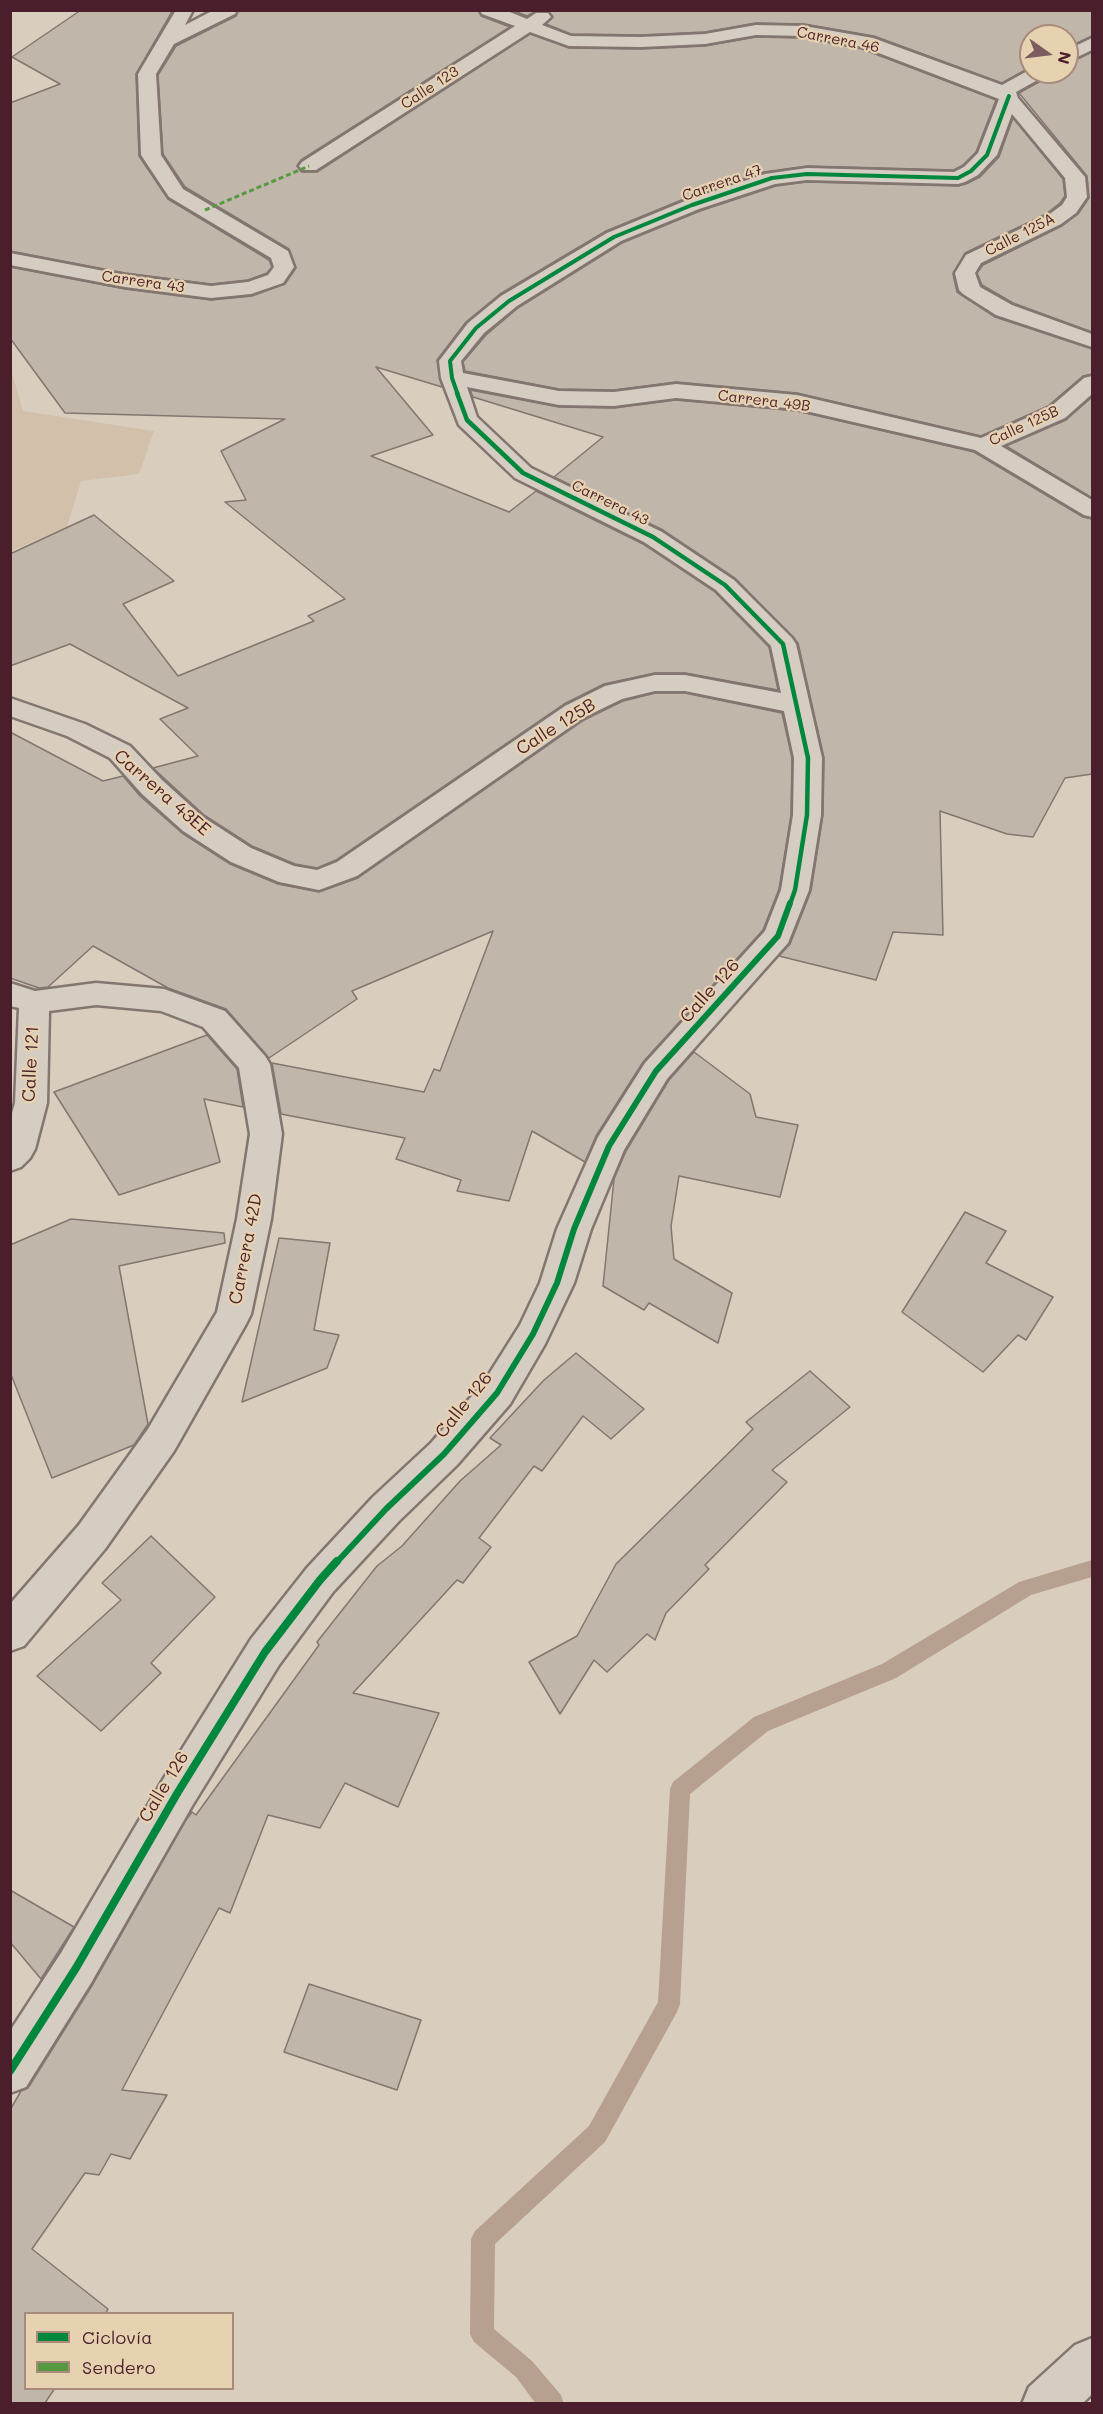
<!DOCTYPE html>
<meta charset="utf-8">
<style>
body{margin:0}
#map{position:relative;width:1103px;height:2414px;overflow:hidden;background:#d9cebd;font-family:Mali,sans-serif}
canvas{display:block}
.frame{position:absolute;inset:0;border:12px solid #4a1f2b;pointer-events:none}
.legend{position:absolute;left:24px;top:2312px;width:210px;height:78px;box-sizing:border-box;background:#e6d2b0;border:2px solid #a88a7b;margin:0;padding:8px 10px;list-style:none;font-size:18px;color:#4a1f2b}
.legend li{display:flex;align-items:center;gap:12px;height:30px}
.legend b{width:30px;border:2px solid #a88a7b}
.north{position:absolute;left:1019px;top:24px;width:60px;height:60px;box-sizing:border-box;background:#e6d2b0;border:2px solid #a88a7b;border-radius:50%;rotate:104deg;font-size:16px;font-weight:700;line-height:24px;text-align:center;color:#4a1f2b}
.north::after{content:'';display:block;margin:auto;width:21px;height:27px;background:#7c5c5e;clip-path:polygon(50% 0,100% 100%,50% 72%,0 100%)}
</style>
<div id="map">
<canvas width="1103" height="2414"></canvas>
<div class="frame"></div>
<ul class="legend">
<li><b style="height:8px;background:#00873e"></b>Ciclovía</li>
<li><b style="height:8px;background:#559a41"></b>Sendero</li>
</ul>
<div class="north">N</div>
</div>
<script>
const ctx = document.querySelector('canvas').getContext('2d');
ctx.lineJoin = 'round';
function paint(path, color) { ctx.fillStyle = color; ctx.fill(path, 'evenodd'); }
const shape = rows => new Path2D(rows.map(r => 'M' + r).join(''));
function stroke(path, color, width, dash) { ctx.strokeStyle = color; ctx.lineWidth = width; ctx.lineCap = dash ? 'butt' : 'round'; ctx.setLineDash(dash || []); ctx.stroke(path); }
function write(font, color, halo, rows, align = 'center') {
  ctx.font = font + ' Mali,sans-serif'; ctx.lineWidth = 4.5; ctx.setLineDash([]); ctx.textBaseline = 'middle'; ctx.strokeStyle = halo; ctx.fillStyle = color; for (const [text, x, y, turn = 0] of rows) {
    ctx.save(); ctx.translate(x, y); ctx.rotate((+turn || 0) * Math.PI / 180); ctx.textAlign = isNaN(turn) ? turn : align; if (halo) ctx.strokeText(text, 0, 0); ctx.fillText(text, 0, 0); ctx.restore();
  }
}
const green = shape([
 [10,366,23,411,154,431,139,474,81,481,67,527,11,551]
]);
const stream = shape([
 [1092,1560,1092,1577,1031,1595,896,1678,768,1731,690,1794,680,2004,677,2012,605,2142,495,2244,494,2329,532,2361,561,2395,564,2404,536,2404,516,2377,474,2342,470,2334,471,2239,475,2231,589,2126,658,2002,670,1789,673,1782,754,1717,882,1664,1019,1582,1092,1560]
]);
const building = shape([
 [81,10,173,10,136,74,139,156,168,199,269,260,272,267,267,273,248,280,211,284,125,273,10,251,10,103,60,84,12,57,81,10],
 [239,10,478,10,481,16,510,27,301,160,297,166,302,172,317,172,530,34,569,48,641,49,705,46,756,37,804,38,862,49,996,100,976,152,963,165,954,170,807,166,764,172,684,199,606,231,500,294,466,322,437,360,442,387,376,367,433,435,371,456,509,512,536,491,643,544,715,592,769,647,778,690,685,673,655,673,604,684,564,704,336,860,317,868,295,864,252,846,204,815,153,768,198,756,160,719,188,708,70,644,10,666,10,554,94,515,174,581,123,604,178,676,314,621,308,616,345,599,225,502,246,500,221,451,285,419,65,413,10,338,10,267,125,289,211,300,252,296,285,284,296,268,289,249,185,187,163,154,158,75,176,46,236,16,239,10],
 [512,10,1092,10,1092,36,1067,48,1067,36,1031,36,1031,67,1002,83,874,36,804,24,756,23,705,32,641,35,571,34,546,24,553,17,548,11,536,11,527,16,512,10],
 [1092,52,1092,332,1013,303,982,285,977,273,983,265,1062,226,1078,214,1089,198,1087,176,1019,93,1046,78,1050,72,1067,72,1067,64,1092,52],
 [1013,118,1063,179,1065,196,1060,203,1046,214,965,253,953,274,957,292,995,317,1092,349,1092,374,1083,376,1048,406,981,436,797,393,676,382,614,390,559,389,465,371,463,362,486,335,518,308,622,243,700,211,776,186,807,182,958,186,966,184,980,177,999,157,1013,118],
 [470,390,559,407,614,408,676,400,797,411,974,452,1083,517,1092,519,1092,774,1065,778,1033,837,1007,834,940,811,943,935,893,932,876,980,779,956,790,944,811,891,823,815,824,758,798,643,735,578,663,530,554,477,603,437,473,397,470,390],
 [1092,397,1092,498,1006,446,1066,420,1092,397],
 [655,693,685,693,782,713,792,758,791,815,779,889,763,930,643,1062,596,1136,585,1162,532,1131,509,1201,457,1191,461,1180,396,1159,405,1138,281,1114,272,1063,424,1092,434,1069,440,1071,493,931,352,991,357,999,269,1058,226,1009,168,988,93,946,48,987,39,988,10,978,10,732,103,781,123,776,140,796,182,833,230,864,278,884,319,892,358,878,584,720,623,701,655,693],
 [207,1035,237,1069,243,1107,204,1099,220,1162,119,1195,54,1092,207,1035],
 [694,1052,750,1094,756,1117,798,1125,780,1197,679,1176,671,1226,674,1259,732,1293,718,1343,649,1303,644,1310,603,1286,614,1179,626,1151,669,1080,694,1052],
 [965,1212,1006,1231,986,1263,1053,1297,1026,1340,1018,1335,983,1372,902,1312,965,1212],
 [71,1219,224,1233,225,1243,119,1266,148,1424,134,1445,52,1478,10,1372,10,1245,71,1219],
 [279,1238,330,1243,314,1330,339,1335,327,1368,242,1402,279,1238],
 [576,1353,644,1409,611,1439,583,1416,542,1471,534,1466,479,1538,491,1547,463,1583,457,1580,353,1693,439,1713,398,1807,345,1783,320,1828,268,1815,230,1913,219,1908,122,2090,167,2095,130,2159,111,2154,99,2175,85,2173,32,2249,108,2309,106,2313,26,2313,26,2388,55,2388,45,2403,10,2403,10,2110,21,2091,28,2088,93,1984,186,1820,192,1812,196,1815,319,1645,317,1642,377,1566,402,1546,460,1481,501,1445,490,1438,544,1380,576,1353],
 [810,1371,850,1407,772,1470,787,1482,705,1565,709,1569,666,1613,655,1640,647,1634,607,1672,594,1660,560,1714,529,1662,577,1636,616,1564,753,1429,746,1422,810,1371],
 [151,1536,215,1597,151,1663,161,1673,101,1731,37,1676,121,1600,102,1583,151,1536],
 [10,1890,74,1927,41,1979,10,1942,10,1890],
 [309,1984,421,2020,397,2090,284,2052,309,1984]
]);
const minor = shape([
 [176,10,193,10,185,25,214,10,237,10,235,14,174,44,156,74,161,155,183,189,288,251,294,267,283,283,251,294,211,298,125,287,10,265,10,253,125,275,211,286,248,282,268,275,274,267,271,258,169,197,141,155,138,74,176,10],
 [480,10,505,10,527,19,536,13,548,13,551,17,542,25,571,36,641,37,705,34,756,25,804,26,873,38,1002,85,1031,69,1031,72,1048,72,1045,76,1016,92,1018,98,1085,177,1087,197,1076,213,1061,224,981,263,975,273,980,287,1012,305,1092,334,1092,347,996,315,963,294,959,290,955,273,966,255,1047,216,1062,205,1067,197,1065,178,1012,114,997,155,978,175,965,182,958,184,807,180,775,184,699,209,621,241,517,306,484,333,461,361,463,373,559,391,614,392,676,384,797,395,981,438,1049,408,1084,378,1092,376,1092,394,1065,418,1001,446,1092,500,1092,517,1084,515,975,450,797,409,676,398,614,406,559,405,467,387,477,417,531,468,662,532,734,580,792,638,796,644,822,758,821,815,809,890,788,943,667,1079,624,1150,591,1229,574,1283,545,1344,510,1404,457,1465,399,1521,333,1592,279,1665,192,1806,91,1983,26,2087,10,2093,10,2031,61,1953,164,1778,251,1639,307,1568,373,1497,431,1443,484,1382,520,1325,540,1283,557,1229,598,1137,645,1063,765,931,781,890,793,815,794,758,784,711,685,691,655,691,622,699,583,718,357,876,319,890,279,882,231,862,183,831,142,794,110,758,67,736,10,716,10,698,85,724,130,746,162,780,203,817,251,848,294,866,317,870,337,862,565,706,605,686,655,675,685,675,781,693,771,646,716,590,644,542,515,478,459,425,441,378,439,361,468,323,501,296,607,233,685,201,765,174,807,168,954,172,964,167,978,153,999,99,863,47,804,36,756,35,705,44,641,47,569,46,530,32,316,170,302,170,299,166,302,162,515,26,482,14,480,10],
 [1092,38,1092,50,1067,62,1067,50,1092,38],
 [10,983,35,991,96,983,164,989,225,1011,265,1056,270,1064,282,1134,271,1219,251,1314,246,1324,174,1451,105,1549,24,1646,10,1651,10,1604,79,1525,148,1429,217,1312,237,1219,250,1134,239,1068,203,1027,161,1011,96,1005,49,1011,47,1103,35,1149,30,1158,21,1167,10,1171,10,1120,15,1103,19,1008,10,1006,10,983],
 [1092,2338,1092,2394,1082,2404,1022,2404,1029,2387,1075,2345,1092,2338]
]);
const quiet = shape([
 [205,210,309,166]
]);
const cyclewayFar3 = shape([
 [458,395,452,378,450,361,476,328,509,301,614,237,692,205,772,178,807,174,958,178,971,171,987,155,1009,96]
]);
const cyclewayFar2 = shape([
 [457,393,467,420,523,473,653,537,725,585,783,644,808,758,807,815,795,890,790,904]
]);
const cyclewayFar1 = shape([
 [336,1563,386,1509,444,1454,497,1393,533,1334,557,1283,574,1229,609,1146,656,1071,778,936,790,903]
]);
const cycleway = shape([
 [10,2071,76,1968,178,1792,265,1652,320,1580,337,1561]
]);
const farStreetnames = [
 ["Carrera 46",838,40,11],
 ["Calle 123",430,88,-33],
 ["Carrera 47",722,183,-19],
 ["Calle 125A",1020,235,-27],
 ["Carrera 43",143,282,8],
 ["Carrera 49B",764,401,7],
 ["Calle 125B",1024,426,-25],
 ["Carrera 43",610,503,26]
];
const streetNames = [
 ["Calle 125B",556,727,-32],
 ["Carrera 43EE",162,793,41],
 ["Calle 126",710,991,-48],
 ["Calle 121",31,1064,-87],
 ["Carrera 42D",246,1249,-79],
 ["Calle 126",464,1405,-51],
 ["Calle 126",164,1787,-59]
];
paint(green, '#d2c0aa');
paint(stream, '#b8a090');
paint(building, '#c0b6aa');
stroke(building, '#837570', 1.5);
stroke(minor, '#837570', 5);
paint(minor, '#d5cdc1');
stroke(quiet, '#559a41', 3, [5, 3]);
stroke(cyclewayFar3, '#00873e', 4);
stroke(cyclewayFar2, '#00873e', 4.5);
stroke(cyclewayFar1, '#00873e', 6);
stroke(cycleway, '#00873e', 8);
write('15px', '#4a1f2b', '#e6d2b0', farStreetnames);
write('18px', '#4a1f2b', '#e6d2b0', streetNames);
</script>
